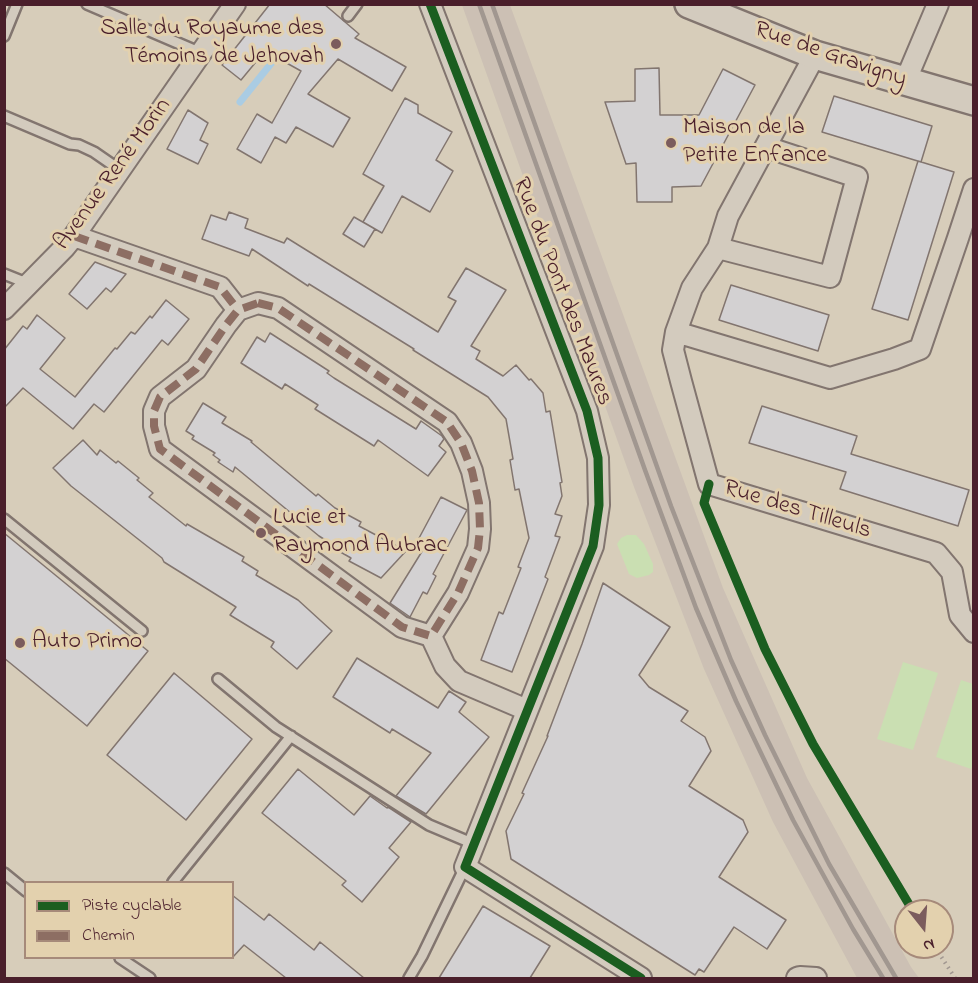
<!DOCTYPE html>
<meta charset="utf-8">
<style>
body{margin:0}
#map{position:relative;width:978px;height:983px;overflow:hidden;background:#d7cdba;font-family:"Indie Flower",sans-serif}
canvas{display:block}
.frame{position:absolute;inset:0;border:6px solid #4a1f2b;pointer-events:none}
.legend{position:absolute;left:24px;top:881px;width:210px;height:78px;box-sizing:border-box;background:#e3d1ae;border:2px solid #a68a7a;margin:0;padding:8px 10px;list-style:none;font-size:18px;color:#4a1f2b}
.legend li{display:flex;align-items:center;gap:12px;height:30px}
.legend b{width:30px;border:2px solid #a68a7a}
.north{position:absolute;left:894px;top:899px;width:60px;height:60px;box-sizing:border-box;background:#e3d1ae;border:2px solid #a68a7a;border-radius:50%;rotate:163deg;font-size:16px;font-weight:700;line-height:24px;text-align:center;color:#4a1f2b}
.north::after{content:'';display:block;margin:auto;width:21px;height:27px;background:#7b5c5d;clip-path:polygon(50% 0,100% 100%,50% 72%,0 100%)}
</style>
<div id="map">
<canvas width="978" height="983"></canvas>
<div class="frame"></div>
<ul class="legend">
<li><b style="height:8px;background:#1b5e20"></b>Piste cyclable</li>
<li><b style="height:8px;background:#8d6e63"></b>Chemin</li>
</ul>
<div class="north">N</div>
</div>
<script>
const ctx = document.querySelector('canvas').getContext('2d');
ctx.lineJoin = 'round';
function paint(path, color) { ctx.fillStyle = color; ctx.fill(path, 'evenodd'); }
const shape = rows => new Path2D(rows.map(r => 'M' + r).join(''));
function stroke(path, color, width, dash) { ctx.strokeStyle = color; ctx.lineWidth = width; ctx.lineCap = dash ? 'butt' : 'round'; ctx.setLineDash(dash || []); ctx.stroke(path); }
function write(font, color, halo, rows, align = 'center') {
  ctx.font = font + ' "Indie Flower",sans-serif'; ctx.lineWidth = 6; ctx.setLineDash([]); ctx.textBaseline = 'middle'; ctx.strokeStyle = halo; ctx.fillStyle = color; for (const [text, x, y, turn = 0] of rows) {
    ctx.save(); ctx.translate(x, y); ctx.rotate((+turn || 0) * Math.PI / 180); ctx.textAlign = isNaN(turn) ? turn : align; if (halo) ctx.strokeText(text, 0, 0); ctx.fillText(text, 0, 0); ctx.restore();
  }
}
const built = shape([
 [462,5,510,5,723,588,807,778,911,967,919,978,857,978,773,822,704,669,634,487]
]);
const green = shape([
 [627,535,636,535,644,544,653,564,653,572,649,575,637,578,629,574,617,544,621,538],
 [903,662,938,673,913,750,877,739],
 [961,680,973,684,974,762,971,769,936,757]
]);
const stream = shape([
 [240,102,282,50]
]);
const building = shape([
 [270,4,324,4,359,34,355,38,406,67,392,91,338,59,308,94,350,118,333,147,296,127,286,143,275,137,261,163,237,149,257,114,272,123,301,71,265,51,241,80,222,65,270,4],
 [659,68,660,115,699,115,723,69,755,85,701,186,672,187,672,202,637,202,636,163,626,164,605,102,635,101,635,69,659,68],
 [834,96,932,126,921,162,822,132,834,96],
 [405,98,418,105,418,113,452,132,436,160,453,171,430,212,402,196,382,233,363,222,384,186,363,174,405,98],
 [188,110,208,123,200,140,208,144,198,164,167,149,188,110],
 [918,161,954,172,908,320,872,309,918,161],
 [229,212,248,219,245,228,284,243,287,238,438,332,456,301,448,297,466,268,506,290,471,346,480,351,476,359,503,376,516,365,529,380,531,379,543,393,546,412,550,411,562,482,560,483,562,496,555,514,562,516,555,536,560,537,545,577,548,579,512,672,481,660,499,612,503,614,521,568,518,567,529,538,519,489,515,490,510,460,513,459,506,419,488,397,413,350,414,349,309,284,308,286,252,249,249,256,202,239,211,215,226,220,229,212],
 [354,217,375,229,364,247,343,234,354,217],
 [95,262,126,274,111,292,106,288,87,309,69,294,95,262],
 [731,285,829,315,818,351,719,320,731,285],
 [166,300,189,319,168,345,162,340,104,412,94,404,73,429,23,388,4,408,4,350,23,326,27,329,37,315,65,338,40,369,75,397,115,348,117,349,131,332,135,334,150,316,152,318,166,300],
 [270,333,329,371,327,373,334,378,416,429,421,421,442,436,444,439,439,446,446,452,428,476,378,440,374,446,315,409,318,405,285,384,282,389,241,363,257,337,265,342,270,333],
 [203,403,226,417,222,423,252,441,251,442,316,496,318,494,335,508,361,522,359,526,406,551,381,578,349,561,351,558,328,545,330,543,319,536,235,467,233,472,218,462,220,460,213,455,215,453,192,439,194,436,186,431,203,403],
 [762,406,857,436,851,454,969,490,958,526,840,489,846,472,749,443,762,406],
 [83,440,97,455,100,450,116,463,118,461,139,478,137,480,153,493,149,497,186,526,187,524,244,557,242,561,258,571,256,575,298,600,332,631,297,669,271,647,274,642,230,615,236,607,164,562,162,558,71,486,53,468,83,440],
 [441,497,467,510,433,574,436,576,427,594,423,592,410,617,390,603,426,545,418,540,441,497],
 [4,533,148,651,87,726,4,658,4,533],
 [603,583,670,627,639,675,649,687,688,711,681,721,705,737,711,751,689,786,743,820,748,832,719,877,786,920,767,949,734,927,704,972,699,969,695,975,511,859,506,831,524,794,522,793,548,736,547,736,582,644,603,583],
 [357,658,438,708,449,691,466,702,459,712,489,737,426,814,396,796,431,753,392,729,390,733,333,697,357,658],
 [174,673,252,739,186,820,107,755,174,673],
 [298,769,354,815,370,796,387,808,388,807,411,822,389,848,399,857,362,902,342,885,346,881,262,813,298,769],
 [232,895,264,920,269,914,314,950,320,942,364,978,286,978,244,945,232,958,232,895],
 [483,906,550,946,530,978,439,978,483,906]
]);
const path = shape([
 [704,504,765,649,813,744,913,911],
 [935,947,955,978]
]);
const lane = shape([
 [87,4,201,53],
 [348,16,357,4],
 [4,36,17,4],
 [4,116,70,144,79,145,94,152,120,170],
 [4,274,29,284],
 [4,519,142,631],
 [218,679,276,727,429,825,474,844],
 [4,873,26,891],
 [173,882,291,736],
 [120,958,150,978],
 [409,978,422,956,465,867]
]);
const street = shape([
 [430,4,587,411,598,458,599,505,593,546,465,867,641,978],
 [815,55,728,216,718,248,692,288,676,332,673,350,681,381,709,484,936,553,952,572,960,615,974,632],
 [905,82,938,4],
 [74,236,220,287,238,310],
 [718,248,830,277,857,177,766,147],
 [4,309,65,247,74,236,235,4],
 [676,332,830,378,894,359,920,349,958,238,974,189],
 [431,636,458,593,478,548,480,529,479,503,472,471,461,443,447,422,278,308,258,303,238,310,226,325,196,369,160,397,154,411,154,426,160,449,402,627,431,636,445,666,459,681,527,710],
 [797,978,800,977,816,978]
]);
const secondary = shape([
 [689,4,815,55,974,101]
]);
const rail = shape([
 [479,4,645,470,696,608,736,701,793,820,853,929,883,978],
 [492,4,671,506,731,660,765,735,829,864,896,978]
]);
const quiet = shape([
 [74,236,220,287,238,310],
 [258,303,278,308,447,422,461,443,472,471,479,503,480,529,478,548,458,593,431,636,402,627,160,449,154,426,154,411,160,397,196,369,226,325,238,310,258,303]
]);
const cycleway = shape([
 [430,4,587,411,598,458,599,505,593,546,465,867,641,978],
 [709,484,704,503,765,649,813,744,913,911]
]);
const markers = [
 [336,44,6,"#7b5c5d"],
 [671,143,6,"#7b5c5d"],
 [261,533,6,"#7b5c5d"],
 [20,643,6,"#7b5c5d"]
];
const poiNames = [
 ["Salle du Royaume des",324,30,"right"],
 ["Témoins de Jehovah",324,58,"right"],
 ["Maison de la",683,129],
 ["Petite Enfance",683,157],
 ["Lucie et",273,519],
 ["Raymond Aubrac",273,547],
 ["Auto Primo",32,643]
];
const streetNames = [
 ["Rue de Gravigny",830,56,19],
 ["Avenue René Morin",114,175,-54],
 ["Rue du Pont des Maures",561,292,69],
 ["Rue des Tilleuls",797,511,17]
];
paint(built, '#ccc0b4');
paint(green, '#cadfb2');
stroke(stream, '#aacce3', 7);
paint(building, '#d3d1d2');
stroke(building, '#82756f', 1.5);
stroke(lane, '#82756f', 14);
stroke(street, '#82756f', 24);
stroke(secondary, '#82756f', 32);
stroke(path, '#a19790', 4, [1.5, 4.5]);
stroke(lane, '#d3cbbe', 9);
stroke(street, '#d3cbbe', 20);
stroke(secondary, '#d3cbbe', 27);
stroke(rail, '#a19790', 4.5);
stroke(quiet, '#8d6e63', 8, [15, 8]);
stroke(cycleway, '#1b5e20', 9);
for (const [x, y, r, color] of markers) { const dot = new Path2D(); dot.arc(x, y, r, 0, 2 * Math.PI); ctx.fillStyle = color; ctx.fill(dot); stroke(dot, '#e3d1ae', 2); }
write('24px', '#4a1f2b', '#e3d1ae', poiNames, 'left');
write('24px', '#4a1f2b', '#e3d1ae', streetNames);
</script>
